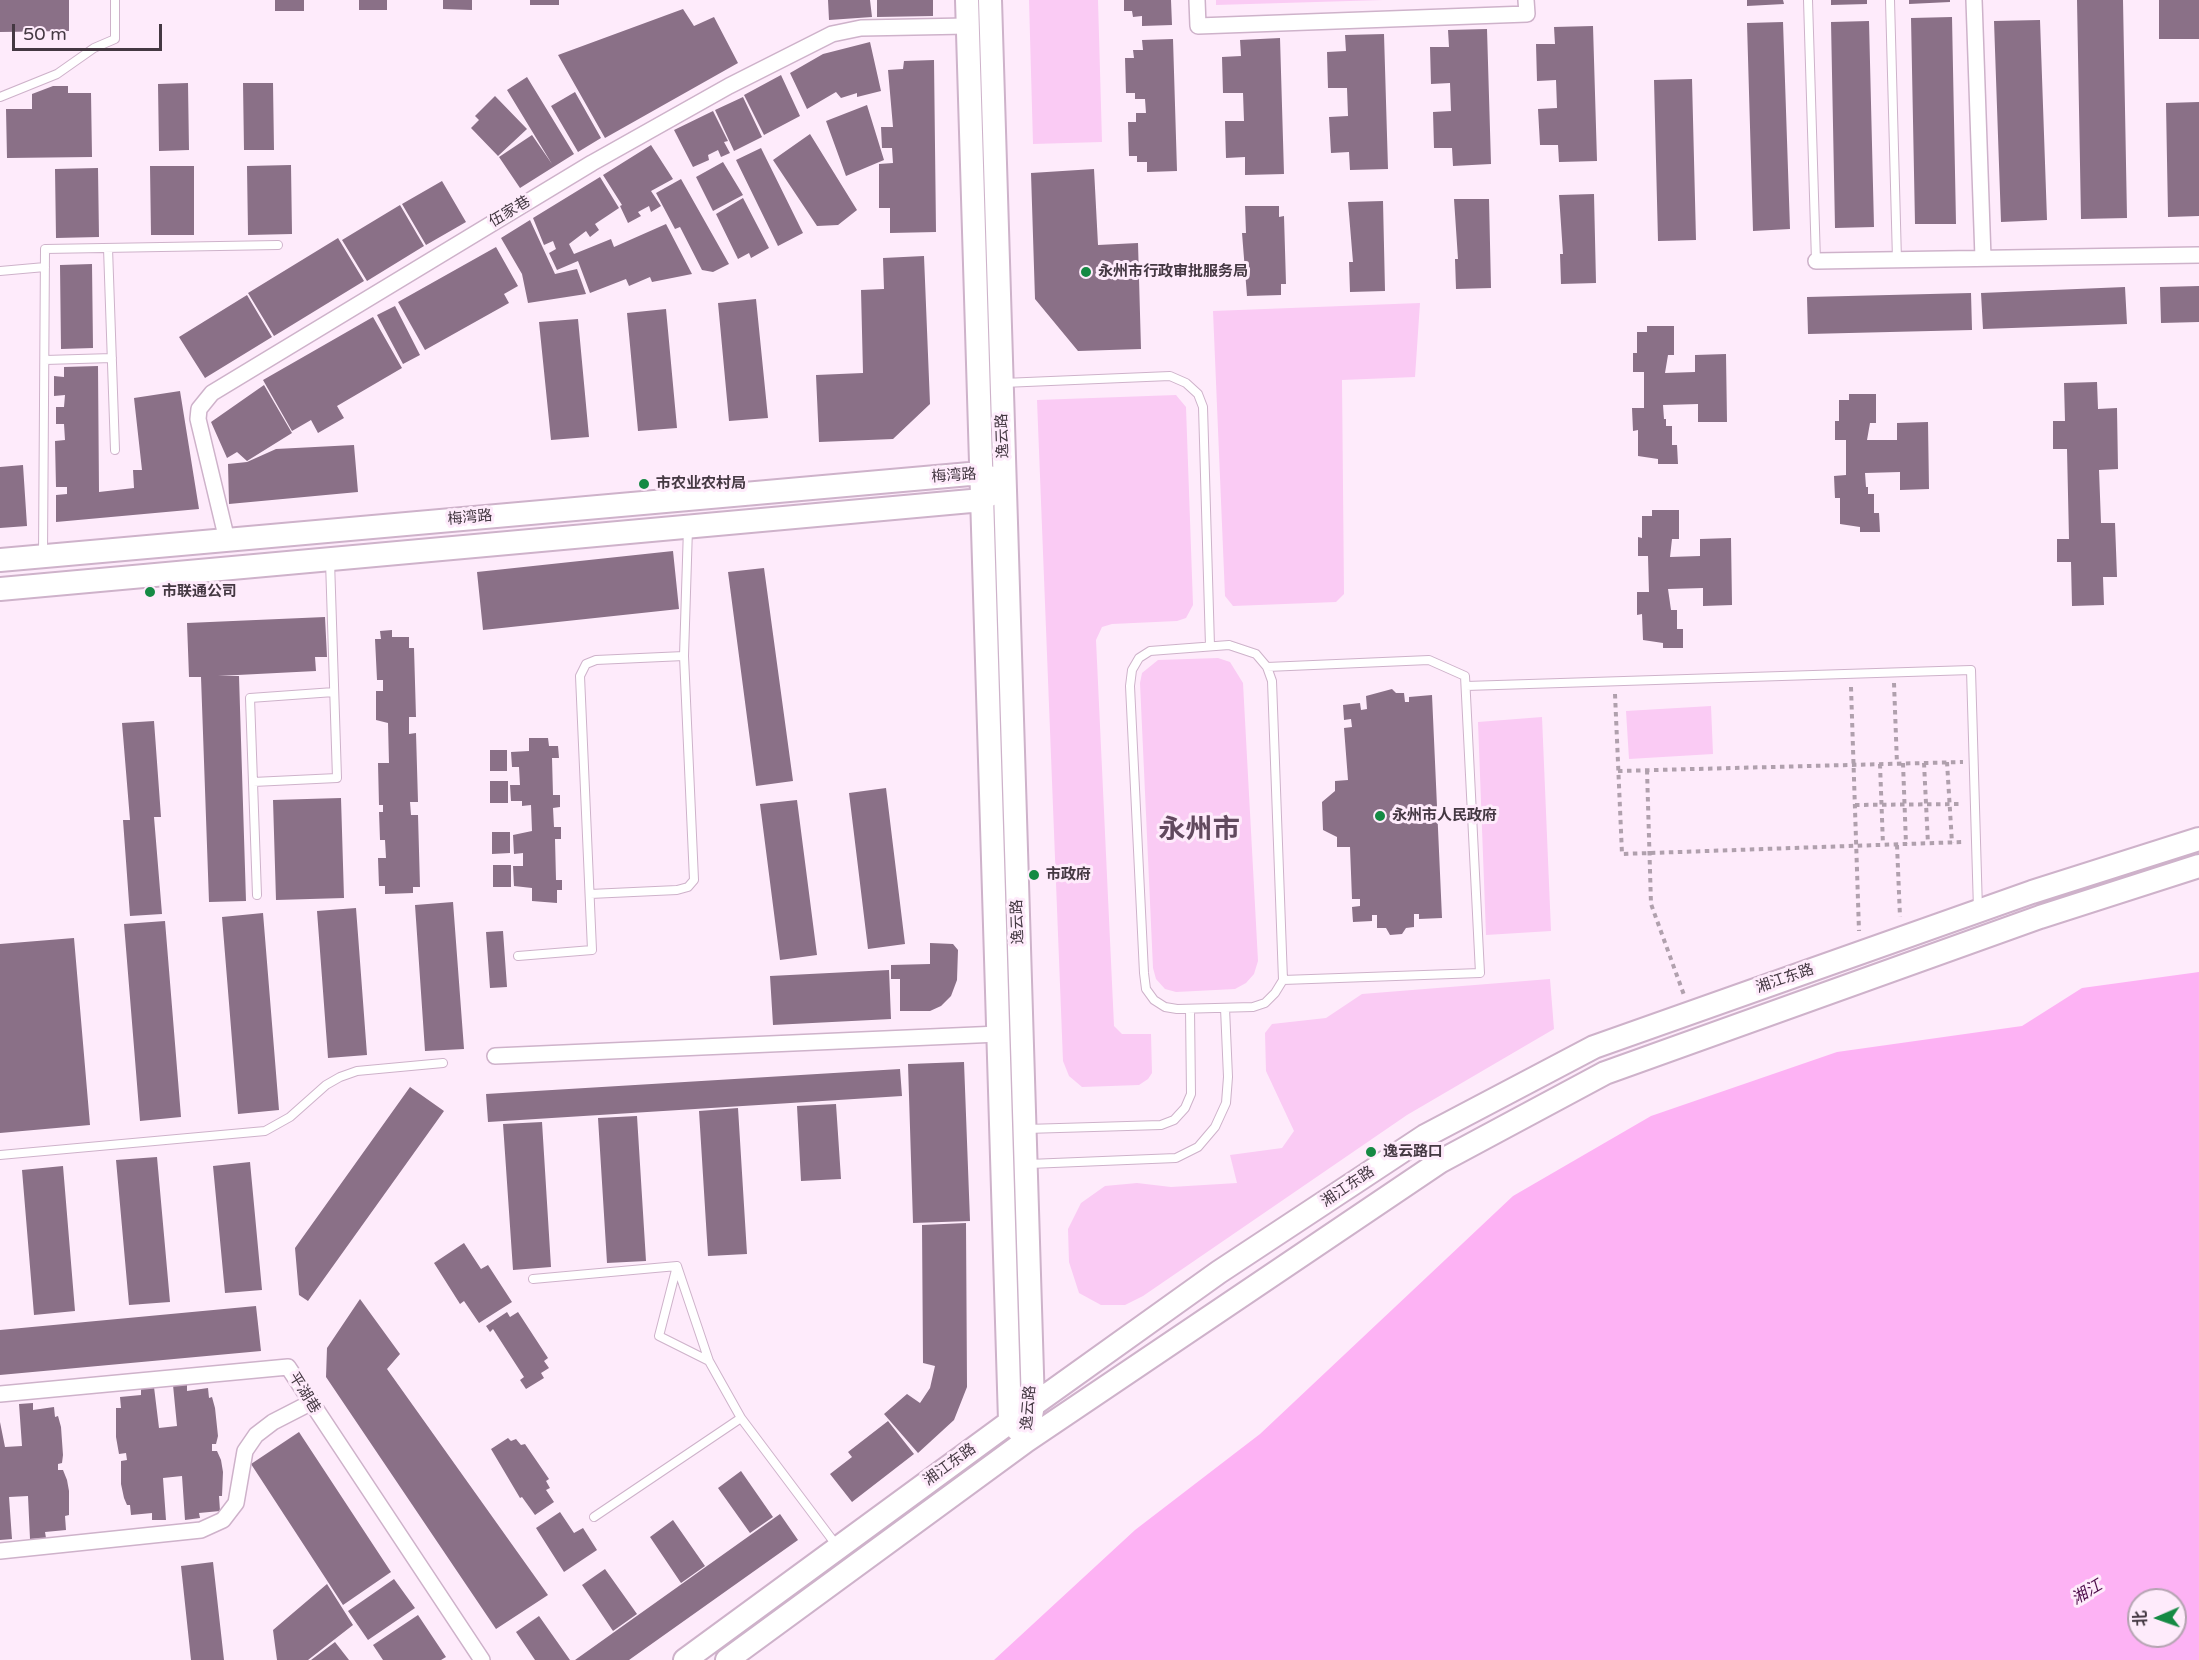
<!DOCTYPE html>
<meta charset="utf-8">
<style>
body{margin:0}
#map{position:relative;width:2199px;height:1660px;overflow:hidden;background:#feebfb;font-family:"Varela Round","Noto Sans SC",sans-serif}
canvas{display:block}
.north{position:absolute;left:2127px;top:1588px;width:60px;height:60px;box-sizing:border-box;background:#feebfb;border:2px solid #b4a3b1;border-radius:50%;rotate:268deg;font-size:16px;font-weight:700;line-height:24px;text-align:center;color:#443842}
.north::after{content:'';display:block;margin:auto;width:21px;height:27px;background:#158a44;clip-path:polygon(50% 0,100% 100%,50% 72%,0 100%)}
.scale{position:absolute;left:12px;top:24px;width:150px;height:27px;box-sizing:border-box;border:3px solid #443842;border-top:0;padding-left:8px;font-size:18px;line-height:21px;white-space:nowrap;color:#443842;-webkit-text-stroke:4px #feebfb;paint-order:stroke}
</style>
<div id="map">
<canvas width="2199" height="1660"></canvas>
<div class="north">北</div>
<div class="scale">50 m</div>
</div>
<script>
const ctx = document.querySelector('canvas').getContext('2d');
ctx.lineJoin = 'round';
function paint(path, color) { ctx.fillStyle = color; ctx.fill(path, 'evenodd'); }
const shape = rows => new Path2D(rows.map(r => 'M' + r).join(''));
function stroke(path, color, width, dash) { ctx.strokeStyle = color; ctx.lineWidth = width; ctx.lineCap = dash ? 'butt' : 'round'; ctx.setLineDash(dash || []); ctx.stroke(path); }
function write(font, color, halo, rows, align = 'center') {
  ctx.font = font + ' "Varela Round","Noto Sans SC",sans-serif'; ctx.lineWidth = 6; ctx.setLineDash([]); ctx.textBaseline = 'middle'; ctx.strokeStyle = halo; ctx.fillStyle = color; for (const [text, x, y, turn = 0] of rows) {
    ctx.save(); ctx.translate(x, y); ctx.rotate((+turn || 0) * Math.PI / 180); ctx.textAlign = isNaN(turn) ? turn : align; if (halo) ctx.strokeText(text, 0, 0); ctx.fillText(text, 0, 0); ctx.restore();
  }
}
const green = shape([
 [1029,0,1098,0,1102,142,1033,144],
 [1216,0,1383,0,1216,5],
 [1420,303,1415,377,1342,380,1344,594,1336,602,1233,606,1225,596,1213,311],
 [1176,395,1186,407,1193,605,1186,618,1177,621,1112,624,1102,627,1096,640,1114,1026,1122,1034,1151,1034,1152,1073,1148,1079,1139,1085,1082,1087,1069,1076,1063,1061,1037,400],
 [1218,658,1230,662,1243,683,1258,961,1254,974,1246,983,1235,989,1176,992,1165,989,1156,979,1153,968,1140,683,1142,673,1158,660],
 [1711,706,1713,754,1629,759,1626,711],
 [1542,717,1551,931,1486,935,1478,722],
 [1550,979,1554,1029,1407,1115,1143,1296,1125,1305,1101,1305,1079,1293,1069,1262,1068,1229,1081,1203,1105,1186,1137,1183,1171,1187,1237,1183,1230,1155,1282,1148,1294,1131,1266,1071,1265,1033,1272,1024,1326,1018,1362,994]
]);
const water = shape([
 [2199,972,2199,1660,994,1660,1135,1530,1260,1434,1513,1196,1651,1116,1837,1052,2022,1026,2082,988],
 [2139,1600,2175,1600,2175,1636,2139,1636]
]);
const building = shape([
 [0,0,69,0,69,31,0,32],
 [275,0,304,0,304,11,275,11],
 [359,0,387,0,387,10,359,10],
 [443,0,472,0,472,10,443,9],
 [530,0,559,0,559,5,530,5],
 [828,0,870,0,872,17,829,20],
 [877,0,933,0,933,16,877,17],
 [1124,0,1171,0,1172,25,1142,26,1142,16,1133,17,1132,11,1124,11],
 [1747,0,1783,0,1784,4,1747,6],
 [1831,0,1867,0,1867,4,1831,5],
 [1909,0,1950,0,1950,2,1909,4],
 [2077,0,2123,0,2127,218,2081,219],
 [2159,0,2199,0,2199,39,2159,39],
 [683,9,694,26,714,17,738,63,605,138,558,55],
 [1952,17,1956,224,1915,224,1911,18],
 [2040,20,2047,220,2001,222,1994,21],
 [1869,21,1874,227,1835,228,1831,22],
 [1783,22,1790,229,1753,231,1747,23],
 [1593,26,1597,161,1559,162,1558,145,1540,145,1538,109,1557,108,1556,80,1537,81,1536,44,1555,44,1554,27],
 [1487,29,1491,164,1453,166,1452,148,1434,148,1433,112,1451,111,1450,83,1431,84,1430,47,1449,47,1448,30],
 [1384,34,1388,169,1350,170,1349,152,1331,153,1329,117,1348,116,1347,88,1328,88,1327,52,1346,51,1345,35],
 [1280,38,1284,174,1245,175,1245,157,1226,158,1225,121,1244,121,1243,93,1223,93,1222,57,1241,56,1240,40],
 [1173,39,1177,171,1147,172,1147,162,1137,162,1137,156,1129,156,1128,122,1136,122,1136,113,1146,113,1145,99,1135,99,1135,93,1126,93,1125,58,1134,58,1133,50,1143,50,1142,40],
 [870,42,881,91,857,97,857,93,841,98,836,92,807,109,790,73,823,54],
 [934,60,936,232,890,233,890,208,879,208,879,164,893,163,892,148,882,148,881,127,893,127,888,70,903,69,904,61],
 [781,75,800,116,764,135,744,95],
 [527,77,574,154,520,188,499,157,532,135,552,164,507,90],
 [1692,79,1696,240,1658,241,1654,80],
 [188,83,189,150,159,151,158,84],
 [243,83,273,83,274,150,244,150],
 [53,86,68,86,68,93,91,93,92,157,7,158,6,109,32,109,32,94],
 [575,92,601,138,578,152,551,106],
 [495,96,527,129,498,156,471,128,479,120,475,116],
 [743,97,762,137,734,151,715,110],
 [2199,102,2199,216,2168,217,2166,103],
 [867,105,884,160,846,176,826,121],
 [713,111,728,141,724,142,730,153,721,157,718,150,708,155,709,160,693,167,674,130],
 [810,134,857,210,838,225,817,226,773,160],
 [651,145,673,179,651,191,661,206,651,212,649,206,638,212,641,216,628,223,620,206,622,205,603,175],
 [761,148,803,233,778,246,736,160],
 [723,162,743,195,713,211,696,177],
 [291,165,292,234,248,235,247,166],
 [150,166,194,166,194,235,151,235],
 [98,168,99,237,56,238,55,169],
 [1094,169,1098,245,1138,243,1141,349,1078,351,1035,299,1031,173],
 [600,177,619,208,595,224,599,230,590,237,586,231,569,244,574,254,611,239,614,247,666,224,692,274,652,282,650,277,629,286,626,279,590,293,578,261,557,270,549,253,556,249,553,241,544,245,533,218],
 [681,179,729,264,713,272,702,270,680,227,675,229,656,193],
 [442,181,466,222,426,245,402,204],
 [1594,194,1596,283,1561,284,1560,254,1563,254,1559,195],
 [743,198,769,248,751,258,749,253,738,259,716,214],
 [1454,199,1489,199,1491,288,1456,289,1455,259,1458,259],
 [1383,201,1385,291,1350,292,1349,262,1353,262,1348,202],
 [400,205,424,246,367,281,342,240],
 [1245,206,1279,206,1279,217,1284,216,1286,284,1281,284,1281,295,1247,296,1242,233,1246,233],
 [530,220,555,274,577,269,586,294,528,303,522,274,501,238],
 [338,238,364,281,274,336,248,293],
 [496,247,518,286,504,294,509,303,425,350,398,302],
 [924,256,930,404,893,439,819,442,816,375,863,373,861,290,884,289,883,258],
 [92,264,93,348,61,349,60,265],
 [2199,286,2199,322,2161,323,2160,287],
 [2125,287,2127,324,1983,329,1981,293],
 [1971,293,1972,330,1808,334,1807,297],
 [247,295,272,337,205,378,179,337],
 [756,299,768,418,729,421,718,303],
 [395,306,420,355,403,364,377,315],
 [666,309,677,428,638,431,627,313],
 [373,317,402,368,337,406,344,418,318,433,311,420,292,431,263,380],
 [578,319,589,437,551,440,539,322],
 [1647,326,1674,326,1674,355,1668,355,1665,373,1695,372,1695,355,1726,354,1727,422,1698,422,1698,404,1663,405,1664,419,1666,419,1666,426,1672,426,1672,445,1677,445,1678,464,1658,464,1658,459,1638,456,1638,430,1633,431,1632,408,1644,408,1644,372,1633,372,1633,353,1637,353,1637,332,1647,332],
 [98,366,99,492,134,488,133,470,142,470,134,398,180,391,199,509,56,522,56,495,67,494,67,487,56,487,55,441,65,440,64,424,56,424,56,407,64,407,65,395,54,396,54,376,64,377,64,367],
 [2097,382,2098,409,2117,408,2118,469,2099,470,2101,523,2115,523,2117,577,2103,577,2104,605,2072,606,2071,562,2057,562,2057,539,2069,539,2067,449,2053,449,2053,421,2065,421,2064,383],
 [264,385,292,433,247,461,237,452,227,458,211,422],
 [1849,394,1876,394,1876,423,1870,423,1867,440,1897,440,1897,423,1928,422,1929,489,1900,490,1900,472,1865,473,1866,487,1868,487,1868,494,1874,494,1874,513,1879,513,1880,532,1860,532,1860,527,1840,524,1840,498,1835,498,1834,476,1846,475,1846,440,1835,440,1835,421,1839,421,1839,400,1849,400],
 [354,445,358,492,229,504,228,464,247,462,276,449],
 [23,465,27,526,0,528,0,467],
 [1652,510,1679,510,1679,539,1672,539,1670,557,1700,556,1700,539,1731,538,1732,605,1703,606,1703,588,1668,589,1671,610,1677,610,1677,629,1683,629,1683,648,1663,648,1663,643,1643,640,1642,614,1637,615,1637,592,1649,592,1648,556,1638,556,1638,537,1642,538,1642,516,1652,516],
 [673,551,679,609,483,630,477,572],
 [764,568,793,781,756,786,728,572],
 [325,617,327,657,315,657,316,671,218,676,239,676,246,901,209,902,201,677,189,677,187,623],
 [392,630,392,637,409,637,409,648,414,648,416,717,409,717,409,734,416,733,418,802,410,802,411,815,418,815,420,887,413,887,413,893,385,894,385,886,379,886,378,858,386,858,385,840,380,840,379,812,383,812,383,805,379,805,378,763,389,763,388,723,376,720,376,691,383,691,383,680,377,680,375,639,381,639,380,631],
 [1392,689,1396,693,1404,693,1405,702,1409,702,1409,697,1432,695,1442,918,1419,919,1419,914,1414,914,1414,927,1406,928,1402,934,1390,935,1386,928,1377,928,1377,915,1372,915,1372,921,1353,922,1352,907,1360,906,1360,899,1352,899,1350,847,1337,847,1337,837,1323,830,1322,802,1335,791,1335,781,1348,780,1344,728,1352,727,1351,719,1344,720,1343,705,1360,703,1361,710,1367,709,1366,696],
 [154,721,161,817,154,817,162,914,130,916,123,820,130,820,122,723],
 [529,738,548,738,549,746,558,746,559,758,552,758,553,795,560,795,560,807,553,808,554,827,561,827,561,839,555,839,556,880,562,880,562,890,557,890,557,903,532,901,532,888,514,886,513,866,523,866,523,853,514,854,513,835,532,831,531,805,522,806,522,801,511,801,510,785,520,785,519,767,512,767,511,752,529,751],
 [490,750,507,750,507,771,490,771],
 [490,781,508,781,508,803,490,803],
 [886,788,905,944,868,949,849,793],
 [341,798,344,898,276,900,273,800],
 [797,800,817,955,780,960,760,804],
 [492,832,510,832,510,853,492,854],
 [493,865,511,865,511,887,493,887],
 [453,902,464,1049,425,1051,415,905],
 [356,908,367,1055,328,1058,317,911],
 [263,913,279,1110,238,1114,222,917],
 [165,921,181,1117,140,1121,124,924],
 [503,931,507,987,490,988,486,932],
 [74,938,90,1125,0,1133,0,944],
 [930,943,953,944,958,950,957,980,951,996,941,1006,930,1011,900,1011,900,979,891,979,891,965,930,964],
 [889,970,891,1019,773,1025,770,976],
 [964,1062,970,1221,913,1223,908,1064],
 [900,1069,902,1096,488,1122,486,1094],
 [410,1087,444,1111,308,1301,299,1295,295,1248],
 [836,1104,841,1179,801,1181,797,1106],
 [738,1108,747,1254,708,1256,699,1111],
 [637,1116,646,1261,607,1263,598,1118],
 [542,1122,551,1267,513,1270,503,1124],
 [157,1157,170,1302,129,1305,116,1160],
 [250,1162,262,1290,225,1293,213,1166],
 [63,1166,75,1311,34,1315,22,1170],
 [966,1223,967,1387,954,1420,918,1453,884,1414,907,1394,920,1403,930,1388,935,1366,923,1363,922,1225],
 [464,1243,481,1269,488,1265,512,1302,479,1323,464,1301,460,1304,434,1263],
 [360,1299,400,1354,387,1369,548,1595,496,1629,326,1377,327,1348],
 [256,1306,261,1351,0,1375,0,1330],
 [507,1312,510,1317,518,1312,548,1358,544,1361,549,1368,541,1373,544,1378,526,1389,520,1380,524,1377,493,1329,490,1332,486,1326],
 [187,1384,187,1391,208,1388,209,1398,212,1397,215,1408,218,1436,216,1444,212,1444,212,1451,217,1451,221,1460,223,1472,222,1496,219,1496,220,1511,199,1513,200,1518,185,1520,182,1476,163,1478,166,1520,152,1520,152,1513,131,1515,130,1505,127,1505,124,1498,121,1484,121,1461,127,1460,126,1453,119,1454,116,1437,116,1408,121,1408,120,1397,141,1395,141,1388,154,1387,159,1428,177,1426,173,1385],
 [33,1403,33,1410,54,1407,55,1417,58,1416,61,1427,63,1455,62,1463,58,1464,58,1470,63,1470,67,1480,69,1491,69,1515,65,1516,66,1530,45,1532,46,1538,30,1539,28,1496,9,1497,12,1539,0,1540,0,1422,5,1447,22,1446,19,1404],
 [888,1421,914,1454,852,1502,830,1474,852,1457,848,1452],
 [299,1432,391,1572,343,1605,251,1464],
 [508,1438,511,1441,516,1439,521,1445,525,1444,549,1479,546,1481,550,1488,546,1490,554,1502,535,1515,522,1497,520,1498,491,1449],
 [741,1471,773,1517,750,1533,718,1488],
 [560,1512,574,1533,583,1528,597,1550,564,1572,536,1528],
 [780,1514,798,1540,629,1660,575,1660],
 [673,1520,705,1566,681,1583,650,1537],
 [213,1562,224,1660,191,1660,181,1566],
 [605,1569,637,1614,613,1631,582,1585],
 [394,1579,415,1608,368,1640,348,1611],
 [327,1584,353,1625,308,1660,277,1660,273,1630],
 [418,1615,446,1657,441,1660,383,1660,373,1645],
 [539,1616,570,1660,535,1660,516,1632],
 [335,1642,349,1660,311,1660]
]);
const path = shape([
 [1894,683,1897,764],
 [1851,687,1859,931],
 [1615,694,1622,854,1963,842],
 [1947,762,1952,843],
 [1903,763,1906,844],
 [1924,763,1928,844],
 [1880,764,1883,845],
 [1647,770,1651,904,1684,995],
 [1618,771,1963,762],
 [1855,805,1962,804],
 [1897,845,1900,917]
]);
const lane = shape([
 [1808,0,1816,261],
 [1890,0,1897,260],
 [0,97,57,74,94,48,115,39,115,0],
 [108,248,115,450],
 [0,271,45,267],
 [45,360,112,358],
 [1003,383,1170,376,1186,383,1198,394,1203,407,1210,646],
 [43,555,45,249,278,245],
 [1229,645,1256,654,1267,667,1272,681,1283,980,1275,993,1265,1003,1253,1007,1177,1009,1165,1007,1154,1000,1146,989,1144,973,1130,686,1132,670,1139,658,1150,651,1229,645],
 [1267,667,1429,660,1465,676,1480,973,1283,980],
 [1466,686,1971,670,1978,910],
 [253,782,337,778,330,561],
 [590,894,677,890,688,887,694,880,684,656,688,528],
 [257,895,250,698,334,692],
 [518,956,592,950,580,676,586,664,596,660,684,656],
 [1026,1129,1161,1125,1174,1120,1185,1108,1191,1094,1190,1009],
 [0,1155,265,1131,290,1117,326,1085,340,1077,357,1071,443,1063],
 [1029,1164,1176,1158,1198,1147,1215,1127,1226,1103,1228,1077,1225,1008],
 [677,1266,709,1361],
 [533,1279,677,1266,659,1336,709,1361,741,1418],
 [594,1517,741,1418,837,1546]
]);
const street = shape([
 [1197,0,1198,26,1527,14,1526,0],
 [1974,0,1983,258],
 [1816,261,2199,255],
 [227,540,198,419,199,409,212,393,592,163,729,86,832,34,861,28,967,26],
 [495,1056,999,1034],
 [0,1394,288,1367,482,1660],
 [0,1551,201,1530,223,1520,236,1503,245,1451,256,1435,273,1422,310,1403]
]);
const secondary = shape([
 [967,0,1010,1421,1018,1430],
 [990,0,1033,1405,1031,1416],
 [0,560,981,473,995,480],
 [0,589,982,500,993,492],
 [685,1660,1033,1405,1219,1272,1425,1136,1594,1047,2032,892,2199,839],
 [727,1660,1026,1441,1441,1161,1605,1073,2040,917,2199,866]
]);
const markers = [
 [1086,272,6,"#158a44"],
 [644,484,6,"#158a44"],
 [150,592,6,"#158a44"],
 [1380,816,6,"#158a44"],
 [1034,875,6,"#158a44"],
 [1371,1152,6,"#158a44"]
];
const streetNames = [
 ["伍家巷",510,212,-31],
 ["逸云路",1003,436,-92],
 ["梅湾路",954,476,-4],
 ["梅湾路",470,518,-5],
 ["逸云路",1018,922,-92],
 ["湘江东路",1785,979,-19],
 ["湘江东路",1348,1187,-34],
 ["平湖巷",304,1393,58],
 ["逸云路",1029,1408,-85],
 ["湘江东路",950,1465,-36]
];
const poiNames = [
 ["永州市行政审批服务局",1098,272],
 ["市农业农村局",656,484],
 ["市联通公司",162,592],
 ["永州市人民政府",1392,816],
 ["市政府",1046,875],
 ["逸云路口",1383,1152]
];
const waterNames = [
 ["湘江",2087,1593,-31]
];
const townNames = [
 ["永州市",1199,831]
];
paint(green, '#facbf4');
paint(water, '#fdb2f4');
paint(building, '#8a7087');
stroke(lane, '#ceb2ca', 10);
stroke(street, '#ceb2ca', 18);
stroke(secondary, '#ceb2ca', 26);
stroke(path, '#b0a0ad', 4, [4.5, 4.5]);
stroke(lane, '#fff', 8);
stroke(street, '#fff', 15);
stroke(secondary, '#fff', 22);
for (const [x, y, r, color] of markers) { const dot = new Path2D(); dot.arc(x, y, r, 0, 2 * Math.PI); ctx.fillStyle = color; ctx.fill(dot); stroke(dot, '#feebfb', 2); }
write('15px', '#443842', '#feebfb', streetNames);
write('bold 15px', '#443842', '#feebfb', poiNames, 'left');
write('italic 16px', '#4e0e4a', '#feebfb', waterNames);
write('bold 27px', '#61495e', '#feebfb', townNames);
</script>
